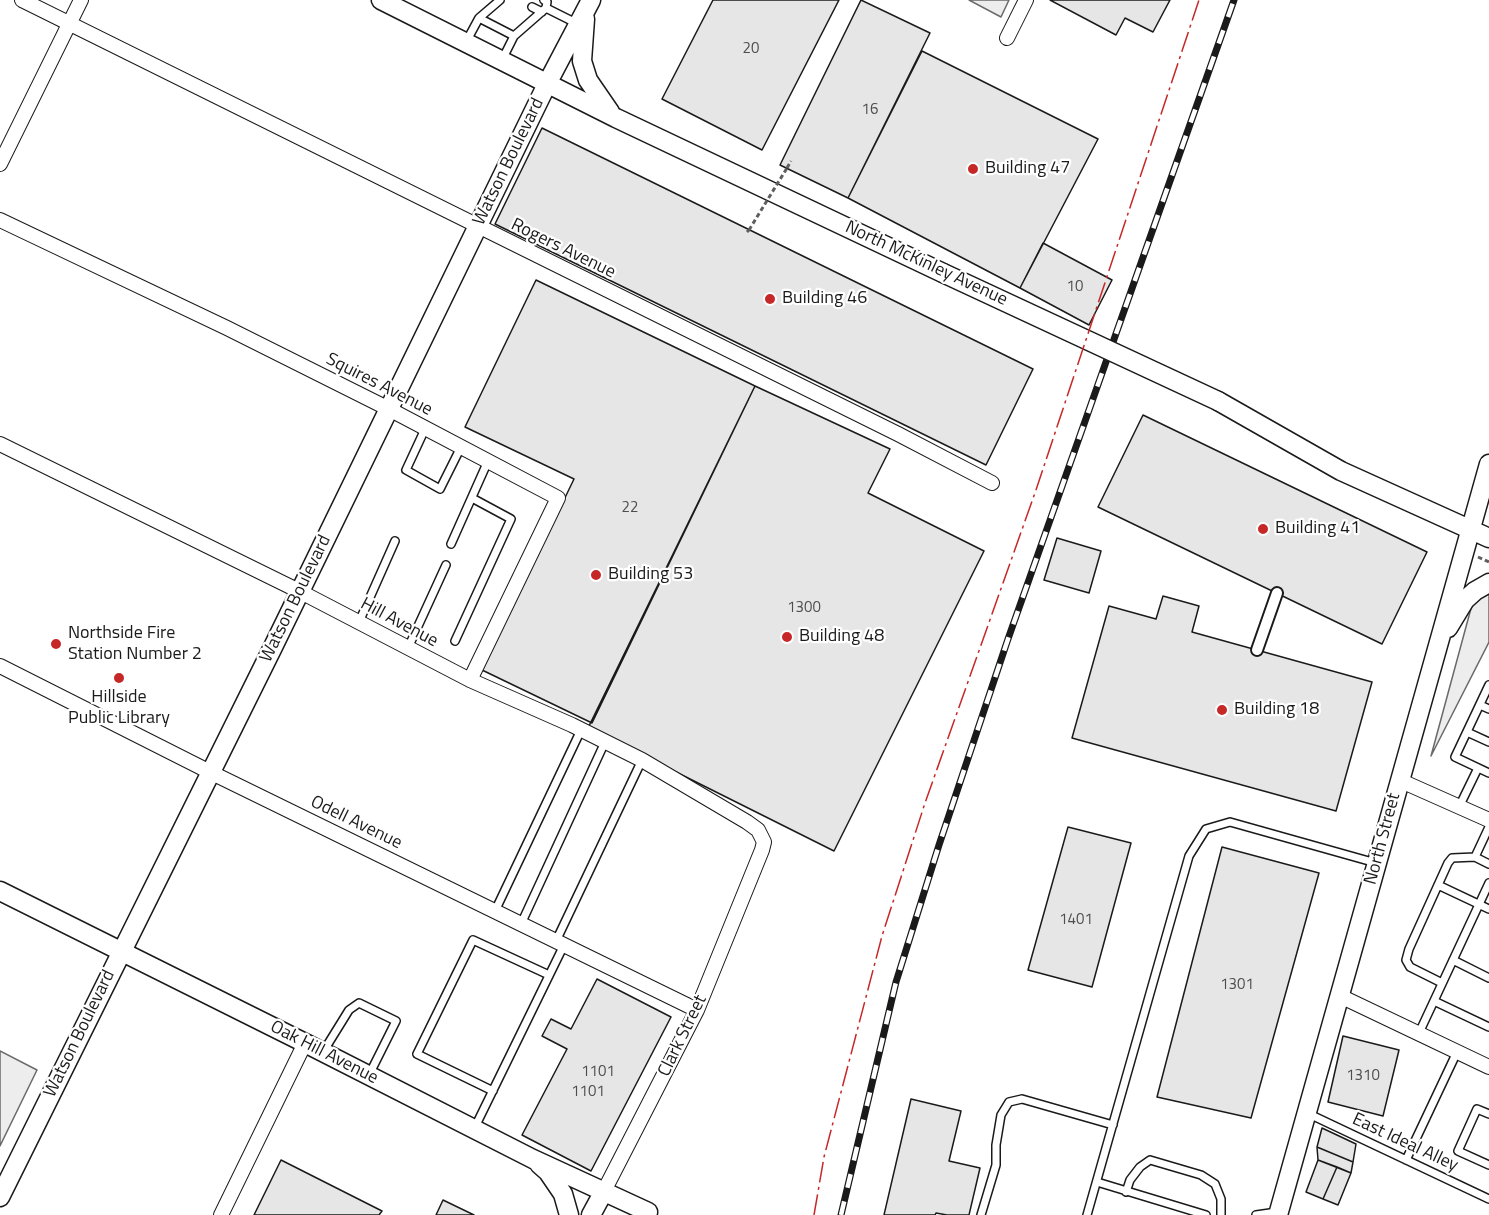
<!DOCTYPE html>
<style>
body{margin:0}
canvas{display:block;background:#fff}
</style>
<canvas width="1489" height="1215"></canvas>
<script>
const ctx = document.querySelector('canvas').getContext('2d');
ctx.lineJoin = 'round';
function paint(path, color) { ctx.fillStyle = color; ctx.fill(path, 'evenodd'); }
const shape = rows => new Path2D(rows.map(r => 'M' + r).join(''));
function stroke(path, color, width, dash) { ctx.strokeStyle = color; ctx.lineWidth = width; ctx.lineCap = dash ? 'butt' : 'round'; ctx.setLineDash(dash || []); ctx.stroke(path); }
function write(font, color, halo, rows, align = 'center') {
  ctx.font = font + ' "Titillium Web",sans-serif'; ctx.lineWidth = 4.5; ctx.setLineDash([]); ctx.textBaseline = 'middle'; ctx.strokeStyle = halo; ctx.fillStyle = color; for (const [text, x, y, turn = 0] of rows) {
    ctx.save(); ctx.translate(x, y); ctx.rotate((+turn || 0) * Math.PI / 180); ctx.textAlign = isNaN(turn) ? turn : align; if (halo) ctx.strokeText(text, 0, 0); ctx.fillText(text, 0, 0); ctx.restore();
  }
}
const built = shape([
 [969,0,1009,0,1001,17,969,0],
 [1489,584,1489,642,1431,756,1473,601,1489,584],
 [0,1051,37,1070,0,1146,0,1051]
]);
const building = shape([
 [713,0,839,0,762,150,662,99,713,0],
 [861,0,930,33,848,198,780,165,861,0],
 [1050,0,1170,0,1153,32,1125,18,1116,35,1050,0],
 [922,51,1098,139,1020,288,848,198,922,51],
 [542,128,1033,369,986,465,495,224,542,128],
 [1043,243,1112,280,1089,325,1020,288,1043,243],
 [536,280,755,386,592,723,482,670,574,479,465,427,536,280],
 [755,386,890,449,868,493,984,551,834,851,588,728,755,386],
 [1143,415,1427,552,1382,644,1098,507,1143,415],
 [1057,538,1101,551,1089,593,1044,580,1057,538],
 [1163,596,1199,606,1192,632,1372,682,1336,811,1072,738,1109,606,1156,619,1163,596],
 [1068,827,1131,843,1092,987,1028,970,1068,827],
 [1222,847,1319,873,1251,1118,1157,1097,1222,847],
 [597,979,671,1017,591,1171,522,1135,567,1049,542,1036,551,1019,571,1029,597,979],
 [1343,1036,1399,1050,1383,1116,1328,1102,1343,1036],
 [911,1099,961,1111,949,1161,980,1168,969,1215,947,1215,936,1213,935,1215,884,1215,911,1099],
 [1322,1128,1356,1144,1353,1162,1317,1147,1322,1128],
 [1317,1147,1353,1162,1351,1173,1318,1160,1317,1147],
 [281,1160,382,1211,379,1215,254,1215,281,1160],
 [1318,1160,1337,1167,1323,1199,1306,1192,1318,1160],
 [1337,1167,1351,1173,1338,1205,1323,1199,1337,1167],
 [443,1200,474,1215,436,1215,443,1200]
]);
const path = shape([
 [787,168,791,161],
 [747,232,749,230],
 [1478,557,1489,562]
]);
const service = shape([
 [544,0,547,2,546,8,578,24],
 [532,7,542,12],
 [479,18,514,36,546,8],
 [466,42,479,18,500,0],
 [502,60,514,36],
 [425,429,406,470,440,489,461,447],
 [451,544,488,461],
 [359,622,395,541],
 [455,641,511,519,472,498],
 [408,648,446,565],
 [1489,685,1455,757,1489,773],
 [1480,705,1489,709],
 [1467,732,1489,742],
 [1459,807,1478,768],
 [1489,827,1475,857,1489,864],
 [1438,885,1489,909],
 [495,911,581,730],
 [521,924,605,742],
 [556,941,642,760],
 [1453,960,1489,978],
 [1442,983,1410,967,1406,960,1409,949,1448,863,1452,858,1475,857],
 [1434,1001,1489,1027],
 [1419,1033,1489,883],
 [323,1052,349,1010,359,1003,396,1021,369,1075],
 [493,1091,417,1054,473,940,549,975],
 [1307,1113,1489,1199],
 [1489,1114,1477,1109,1458,1151,1489,1165],
 [475,1127,564,945],
 [1406,1160,1457,1052],
 [1097,1182,1206,1215],
 [1126,1192,1130,1180,1140,1167,1150,1160,1201,1175,1215,1184,1221,1199,1221,1215],
 [981,1215,996,1165,996,1145,1001,1115,1009,1102,1022,1099,1113,1125],
 [1087,1215,1189,856,1206,829,1230,822,1376,863],
 [1256,1215,1277,1212]
]);
const pedestrian = shape([
 [1257,650,1277,593]
]);
const minor = shape([
 [22,0,898,434,992,483],
 [1007,38,1026,0],
 [0,164,81,0],
 [0,220,227,328,389,409,558,498,470,680],
 [0,444,299,591,470,680,572,725,642,760,747,822,758,830,764,842,762,850,697,1010,604,1191],
 [0,666,210,772,697,1010],
 [1399,780,1489,820],
 [1340,996,1489,1067],
 [221,1215,305,1043]
]);
const tertiary = shape([
 [381,0,616,118,943,273],
 [585,19,582,61,588,80,610,112],
 [1218,401,1341,471,1489,538],
 [1448,628,1465,600,1475,591,1489,583],
 [0,891,305,1043,533,1159,648,1212],
 [539,1164,548,1172,563,1194,569,1215],
 [0,1197,272,649,548,82,591,0],
 [591,1215,604,1191],
 [1278,1215,1489,464]
]);
const rail = shape([
 [841,1215,896,982,939,845,1008,639,1234,0]
]);
const pathBridge = shape([
 [749,230,787,168]
]);
const tertiaryBridge = shape([
 [943,273,1218,401]
]);
const power = shape([
 [814,1215,824,1157,882,936,925,803,1036,490,1199,0]
]);
const markers = [
 [973,169,6,"#c62828"],
 [770,299,6,"#c62828"],
 [1263,529,6,"#c62828"],
 [596,575,6,"#c62828"],
 [787,637,6,"#c62828"],
 [56,644,6,"#c62828"],
 [119,678,6,"#c62828"],
 [1222,710,6,"#c62828"]
];
const numberNames = [
 ["20",751,49],
 ["16",870,110],
 ["10",1075,287],
 ["22",630,508],
 ["1300",804,608],
 ["1401",1076,920],
 ["1301",1237,985],
 ["1101",598,1072],
 ["1310",1363,1076],
 ["1101",588,1092]
];
const streetNames = [
 ["Watson Boulevard",509,162,-64],
 ["Rogers Avenue",563,249,26],
 ["North McKinley Avenue",926,264,25],
 ["Squires Avenue",379,385,27],
 ["Watson Boulevard",296,599,-64],
 ["Hill Avenue",399,623,28],
 ["Odell Avenue",356,823,26],
 ["North Street",1383,839,-75],
 ["Watson Boulevard",80,1034,-64],
 ["Clark Street",683,1036,-64],
 ["Oak Hill Avenue",324,1053,27],
 ["East Ideal Alley",1405,1143,25]
];
const poiNames = [
 ["Building 47",985,169],
 ["Building 46",782,299],
 ["Building 41",1275,529],
 ["Building 53",608,575],
 ["Northside Fire",68,634],
 ["Station Number 2",68,655],
 ["Building 48",799,637],
 ["Hillside",119,698,"center"],
 ["Public Library",119,719,"center"],
 ["Building 18",1234,710]
];
paint(built, '#ededed');
stroke(built, '#6a6a6a', 1.5);
paint(building, '#e6e6e6');
stroke(building, '#1a1a1a', 1.5);
stroke(service, '#1a1a1a', 10);
stroke(pedestrian, '#1a1a1a', 14);
stroke(minor, '#1a1a1a', 16);
stroke(tertiary, '#1a1a1a', 21);
stroke(path, '#5f5f5f', 3, [4.5, 3]);
stroke(service, '#fff', 7);
stroke(pedestrian, '#fff', 10);
stroke(minor, '#fff', 14);
stroke(tertiary, '#fff', 18);
stroke(rail, '#1a1a1a', 7);
stroke(rail, '#fff', 4.5, [14]);
stroke(tertiaryBridge, '#1a1a1a', 21, []);
stroke(pathBridge, '#5f5f5f', 3, [4.5, 3]);
stroke(tertiaryBridge, '#fff', 18);
stroke(power, '#c62828', 1.5, [21, 4.5, 3, 4.5]);
for (const [x, y, r, color] of markers) { const dot = new Path2D(); dot.arc(x, y, r, 0, 2 * Math.PI); ctx.fillStyle = color; ctx.fill(dot); stroke(dot, '#fff', 2); }
write('15px', '#4d4d4d', null, numberNames);
write('18px', '#1a1a1a', '#fff', streetNames);
write('18px', '#1a1a1a', '#fff', poiNames, 'left');
</script>
